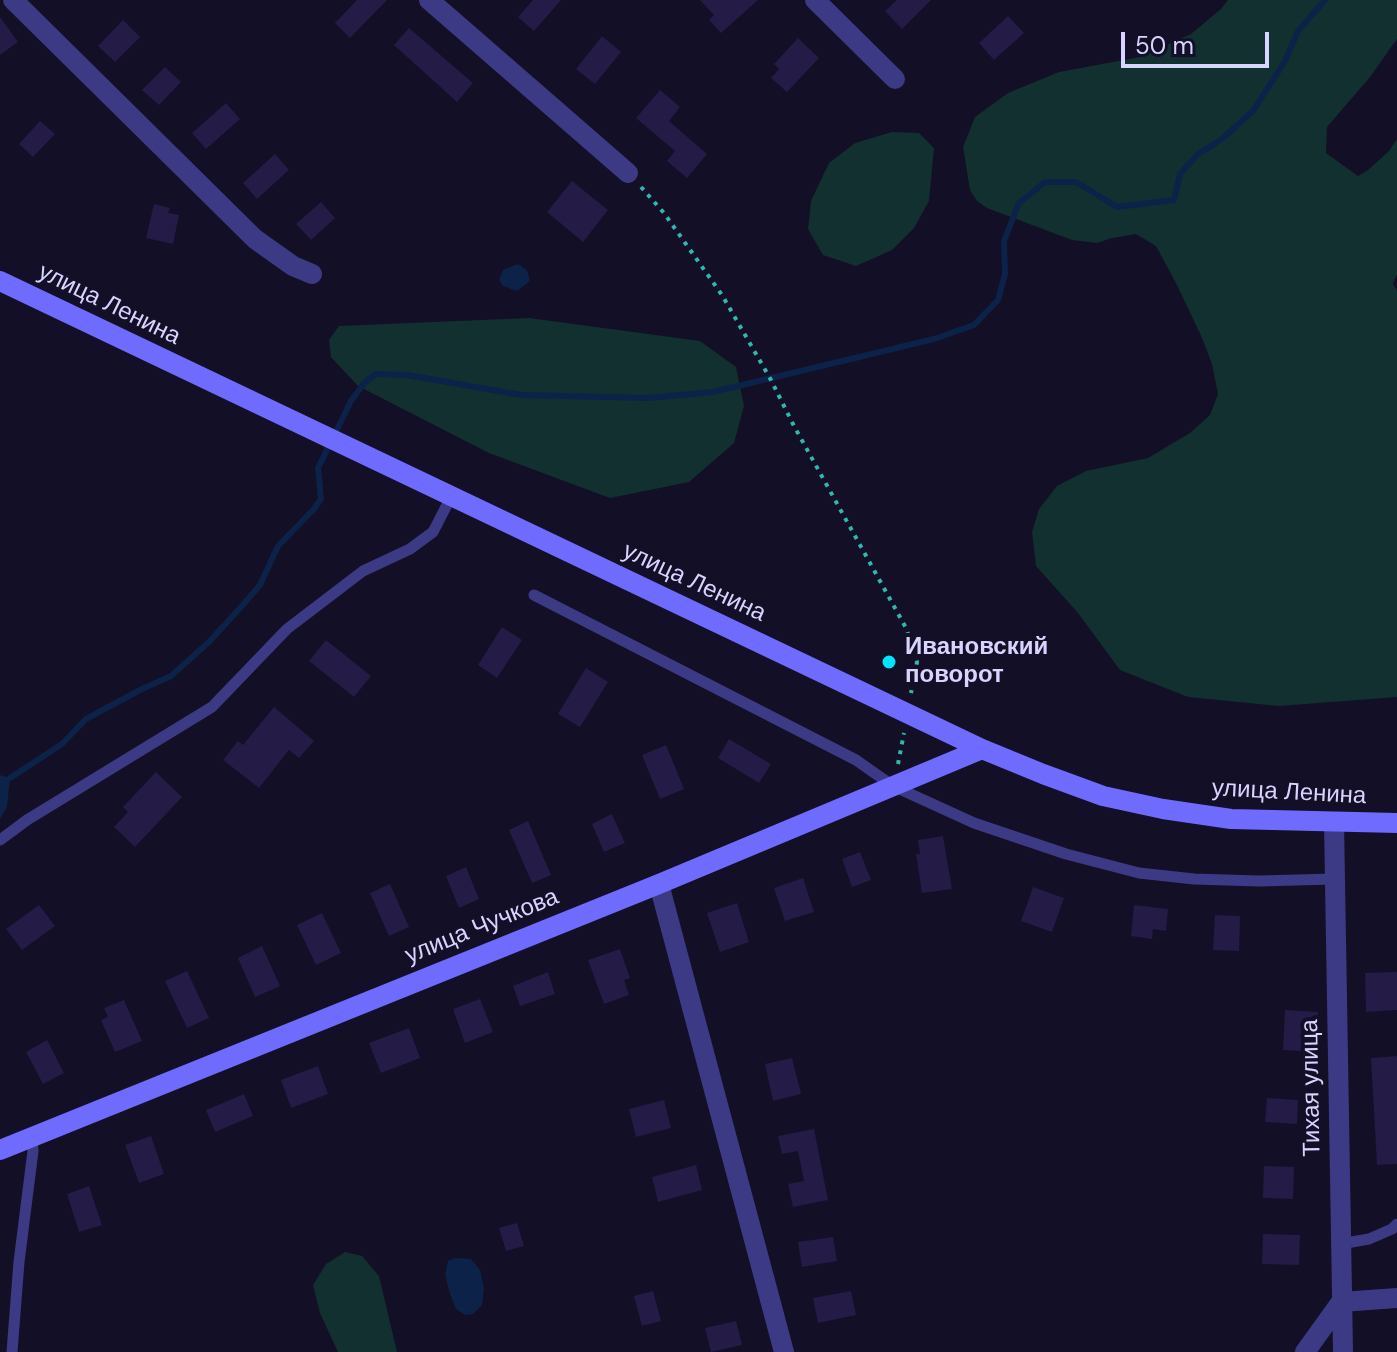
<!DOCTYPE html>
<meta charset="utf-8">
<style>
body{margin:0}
#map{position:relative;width:1397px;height:1352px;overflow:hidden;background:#130f26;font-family:"DM Sans",sans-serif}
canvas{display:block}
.scale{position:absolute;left:1121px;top:32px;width:148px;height:36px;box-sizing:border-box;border:4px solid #d9d4ff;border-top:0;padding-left:10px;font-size:24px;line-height:28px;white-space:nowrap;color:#d9d4ff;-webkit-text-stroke:6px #130f26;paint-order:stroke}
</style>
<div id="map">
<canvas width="1397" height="1352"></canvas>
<div class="scale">50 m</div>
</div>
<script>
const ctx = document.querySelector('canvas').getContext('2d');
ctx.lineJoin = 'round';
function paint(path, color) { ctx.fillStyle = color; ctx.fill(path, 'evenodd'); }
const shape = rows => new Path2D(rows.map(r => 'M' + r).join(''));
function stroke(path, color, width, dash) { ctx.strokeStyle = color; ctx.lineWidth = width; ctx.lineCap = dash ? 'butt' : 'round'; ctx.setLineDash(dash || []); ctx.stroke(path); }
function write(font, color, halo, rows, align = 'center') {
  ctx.font = font + ' "DM Sans",sans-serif'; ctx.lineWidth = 8; ctx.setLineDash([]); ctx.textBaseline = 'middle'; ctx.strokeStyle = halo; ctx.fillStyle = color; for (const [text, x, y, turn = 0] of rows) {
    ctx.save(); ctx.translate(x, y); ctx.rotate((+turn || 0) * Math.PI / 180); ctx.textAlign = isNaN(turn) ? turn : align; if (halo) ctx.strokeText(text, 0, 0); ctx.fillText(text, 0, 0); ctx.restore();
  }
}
const green = shape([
 [1228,0,1397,0,1397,39,1370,77,1327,127,1326,153,1358,176,1368,170,1389,151,1397,139,1397,274,1393,284,1397,291,1397,697,1279,706,1188,697,1120,670,1078,613,1036,566,1032,532,1039,509,1057,486,1086,471,1148,458,1190,433,1210,415,1218,394,1212,364,1202,338,1177,285,1156,246,1136,234,1112,238,1097,243,1072,240,987,208,977,201,970,190,963,147,975,117,1008,93,1059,72,1140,57,1191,34,1221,9],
 [892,132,919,133,934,148,929,201,914,228,892,250,856,266,823,255,808,229,811,201,829,163,855,143],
 [529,318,700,341,736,367,744,406,734,443,689,482,610,498,489,453,358,386,331,357,329,340,339,326],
 [345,1252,362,1256,379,1276,397,1352,338,1352,320,1313,313,1285,326,1264]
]);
const water = shape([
 [518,264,527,270,530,281,517,291,503,286,499,280,503,270],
 [0,775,10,778,7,807,0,819],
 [455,1258,471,1259,480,1270,484,1288,482,1305,473,1314,465,1315,456,1309,450,1294,445,1275,448,1261]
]);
const stream = shape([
 [10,778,62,744,86,719,142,689,171,676,210,641,241,607,260,585,278,546,314,509,321,499,318,468,351,401,365,382,376,374,407,375,521,395,648,398,713,392,934,339,974,325,998,300,1005,274,1004,241,1019,203,1045,182,1076,182,1117,207,1174,200,1180,174,1198,154,1222,139,1253,111,1285,61,1298,31,1325,0]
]);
const building = shape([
 [357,0,387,0,350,38,335,23],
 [533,0,561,0,534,31,518,17],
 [700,0,758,0,721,33,709,20,714,15],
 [897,0,931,0,902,29,885,11],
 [1008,16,1024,33,994,60,979,43],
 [0,17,18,42,0,55],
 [123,20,140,37,115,62,98,46],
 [409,28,473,83,457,102,394,45],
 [602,36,621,52,595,84,576,69],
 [798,38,819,58,787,92,771,78,779,69,774,64],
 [165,67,181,82,159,105,142,90],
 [660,90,680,107,669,121,707,154,687,178,667,161,675,151,636,118],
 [226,103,240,119,206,149,192,133],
 [40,121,55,134,33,157,19,144],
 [275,154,289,170,257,199,243,183],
 [572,181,608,210,583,242,547,212],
 [321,202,335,218,311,240,296,224],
 [154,204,170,208,168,213,179,215,173,244,146,238],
 [502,627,522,640,497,678,478,665],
 [326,640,371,676,354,697,309,661],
 [586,668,608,682,580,727,558,714],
 [274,707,314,741,299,758,289,750,259,788,223,760,238,741,243,745],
 [729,739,771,764,759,783,718,758],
 [666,745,684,789,660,799,642,755],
 [156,772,182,797,135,847,114,827,128,812,123,807],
 [612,814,625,843,604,852,592,824],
 [528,821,551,875,532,883,509,830],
 [943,836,952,889,922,893,916,854,920,854,918,840],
 [860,852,871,880,852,887,842,859],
 [466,867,479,899,459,908,446,876],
 [803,878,814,912,785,921,774,888],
 [390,884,409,927,389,936,370,893],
 [1033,887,1064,898,1052,932,1021,921],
 [737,903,749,942,720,952,707,913],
 [39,905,55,926,22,950,6,929],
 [1134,905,1168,909,1166,931,1153,929,1152,939,1131,936],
 [322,913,341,953,316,965,297,925],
 [1215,915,1240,916,1239,951,1213,950],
 [262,946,280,986,255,997,238,958],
 [620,949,630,978,624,980,629,995,604,1004,588,960],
 [187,971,209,1018,187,1028,165,981],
 [548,972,555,994,520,1006,513,986],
 [1397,972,1397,1010,1366,1012,1365,973],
 [480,999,493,1032,465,1043,453,1009],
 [124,1000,142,1041,115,1052,101,1020,108,1017,104,1008],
 [1285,1010,1318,1012,1316,1052,1283,1050],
 [409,1028,420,1058,381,1073,369,1043],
 [47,1040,64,1073,43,1084,26,1052],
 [1397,1056,1397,1164,1377,1165,1371,1058],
 [792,1058,801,1094,773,1101,765,1064],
 [318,1066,328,1094,291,1108,281,1080],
 [244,1094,253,1116,215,1132,206,1110],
 [1267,1098,1298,1100,1297,1124,1265,1122],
 [664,1100,671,1128,636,1137,629,1109],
 [814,1129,828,1200,793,1207,788,1184,804,1181,798,1151,782,1154,778,1136],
 [151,1136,164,1174,139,1183,125,1145],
 [696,1165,702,1190,658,1202,652,1177],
 [1264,1166,1294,1167,1293,1199,1263,1198],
 [89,1186,102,1225,79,1232,67,1194],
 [517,1223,524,1246,506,1251,499,1228],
 [1263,1234,1300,1235,1299,1265,1262,1264],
 [833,1237,837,1261,802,1267,798,1242],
 [653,1291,661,1321,642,1326,634,1296],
 [851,1291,856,1315,818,1323,813,1298],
 [736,1321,742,1345,711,1352,705,1328]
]);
const path = shape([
 [641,187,664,213,722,295,771,380,794,426,906,628,917,662,911,693],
 [898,764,904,733]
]);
const lane = shape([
 [534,595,856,760,893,786,974,823,1066,854,1139,873,1194,879,1259,881,1334,879],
 [0,840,27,820,212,707,287,629,363,571,410,549,433,532,451,497],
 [1340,1244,1369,1239,1392,1229,1397,1224],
 [12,1352,19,1262,33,1151,32,1137]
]);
const street = shape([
 [13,0,255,239,293,266,312,274],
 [429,0,628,173],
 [815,0,895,79],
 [1334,822,1343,1352],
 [659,884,784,1352],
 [1305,1352,1341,1302,1397,1298]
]);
const secondary = shape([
 [0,281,982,749,1043,774,1103,796,1163,809,1231,819,1397,823],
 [0,1150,659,884,982,749]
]);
const markers = [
 [889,662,8,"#00e5ff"]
];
const streetNames = [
 ["улица Ленина",109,305,26],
 ["улица Ленина",694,583,25],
 ["улица Ленина",1289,793,3],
 ["улица Чучкова",482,927,-22],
 ["Тихая улица",1312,1088,-91]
];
const poiNames = [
 ["Ивановский",905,648],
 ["поворот",905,676]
];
paint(green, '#12302f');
paint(water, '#0c2248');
stroke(stream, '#0c2248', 6);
paint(building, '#241b47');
stroke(path, '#2fb8b0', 4, [4, 6]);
stroke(lane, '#3d3a85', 11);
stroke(street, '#3d3a85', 20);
stroke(secondary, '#6f6bff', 20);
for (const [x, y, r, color] of markers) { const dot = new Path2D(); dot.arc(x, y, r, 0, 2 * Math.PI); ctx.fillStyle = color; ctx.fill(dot); stroke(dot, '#130f26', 3); }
write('24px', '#d9d4ff', '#130f26', streetNames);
write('bold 24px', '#d9d4ff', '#130f26', poiNames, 'left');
</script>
